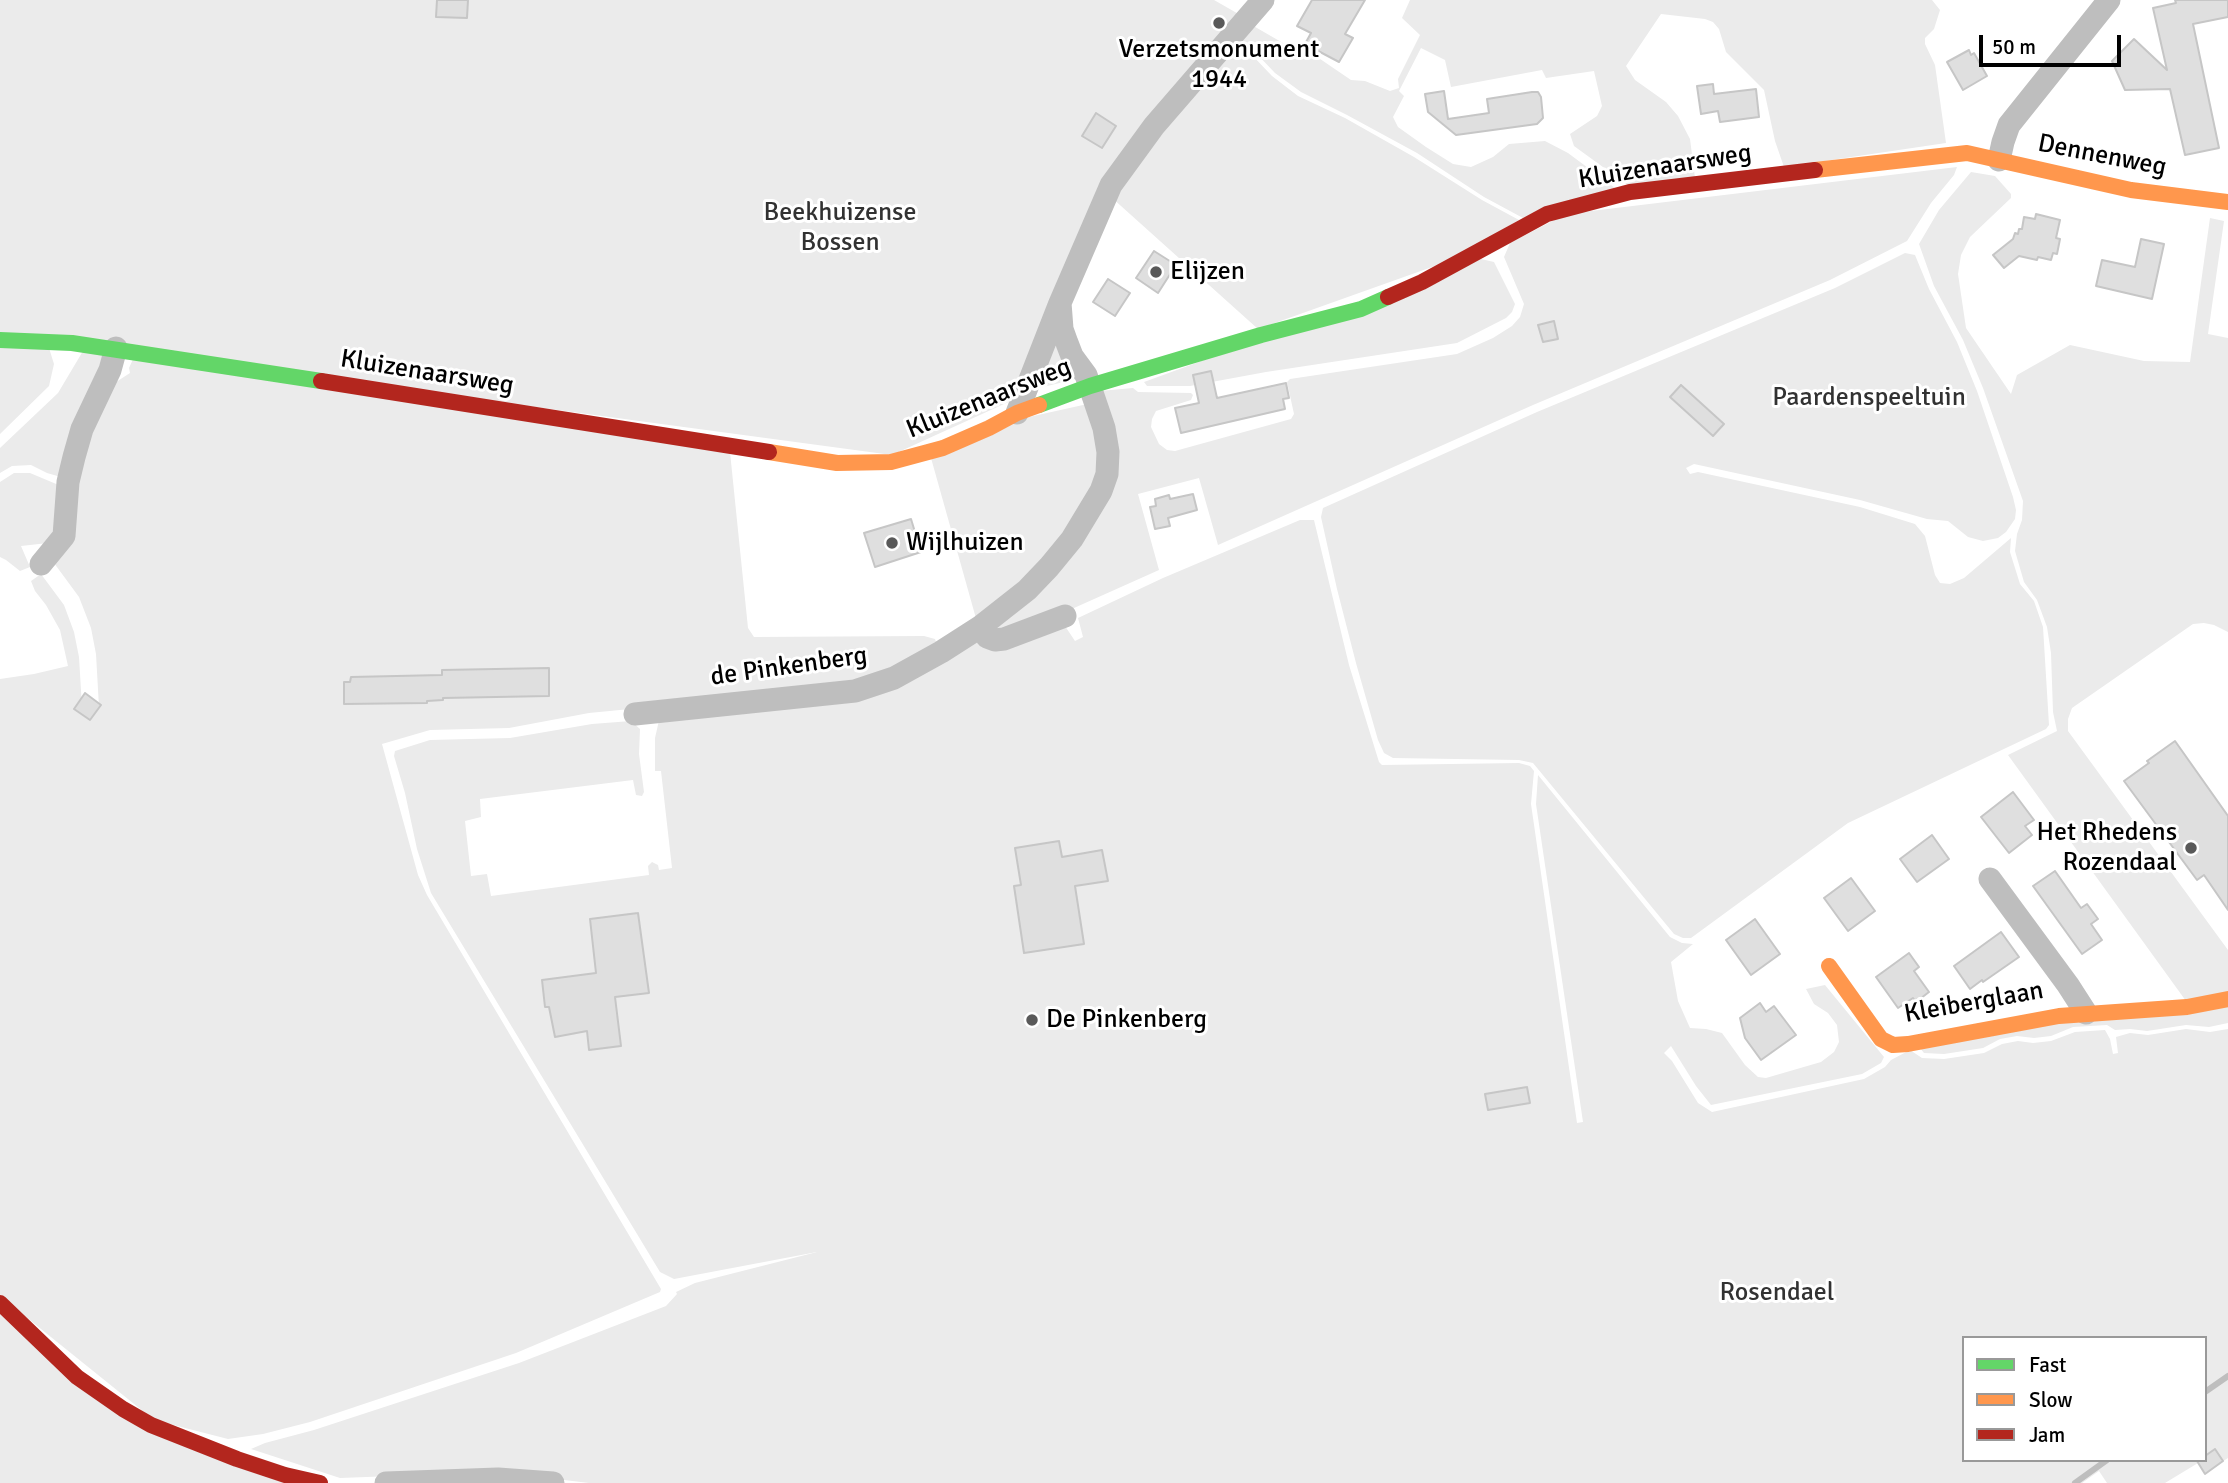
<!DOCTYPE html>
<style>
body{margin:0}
#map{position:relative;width:2228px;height:1483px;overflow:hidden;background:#fff;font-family:Signika,sans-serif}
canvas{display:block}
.legend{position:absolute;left:1962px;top:1336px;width:245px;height:126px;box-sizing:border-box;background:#fff;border:2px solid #999;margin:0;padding:9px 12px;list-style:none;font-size:21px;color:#000}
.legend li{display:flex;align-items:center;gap:14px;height:35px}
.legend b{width:35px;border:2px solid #999}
.scale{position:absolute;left:1979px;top:35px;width:142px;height:32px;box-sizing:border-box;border:4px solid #000;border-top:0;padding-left:9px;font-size:21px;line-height:24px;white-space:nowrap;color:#000;-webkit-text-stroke:5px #fff;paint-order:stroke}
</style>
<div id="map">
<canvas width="2228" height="1483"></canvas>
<ul class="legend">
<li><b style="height:9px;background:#63d668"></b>Fast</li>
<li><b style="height:9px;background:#ff974d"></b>Slow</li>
<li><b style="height:9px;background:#b3261e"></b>Jam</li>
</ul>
<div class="scale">50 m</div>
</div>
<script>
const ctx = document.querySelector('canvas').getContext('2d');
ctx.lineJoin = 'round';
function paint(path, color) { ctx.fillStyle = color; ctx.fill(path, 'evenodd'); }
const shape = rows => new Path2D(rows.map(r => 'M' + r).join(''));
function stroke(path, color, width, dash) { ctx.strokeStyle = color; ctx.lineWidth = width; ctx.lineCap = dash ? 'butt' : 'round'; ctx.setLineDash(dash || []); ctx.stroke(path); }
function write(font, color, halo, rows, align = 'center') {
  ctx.font = font + ' Signika,sans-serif'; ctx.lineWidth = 6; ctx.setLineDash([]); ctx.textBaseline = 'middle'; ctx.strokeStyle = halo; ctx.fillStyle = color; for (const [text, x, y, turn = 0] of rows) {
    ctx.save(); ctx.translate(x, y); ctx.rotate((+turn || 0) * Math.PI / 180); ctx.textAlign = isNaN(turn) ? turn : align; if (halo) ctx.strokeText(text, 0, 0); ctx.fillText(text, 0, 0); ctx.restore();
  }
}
const green = shape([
 [0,0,1214,0,1242,16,1151,122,1015,399,892,455,0,335],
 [1410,0,1932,0,1940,10,1934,29,1925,38,1925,44,1935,65,1946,143,1784,167,1775,141,1764,90,1726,52,1719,29,1713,22,1705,19,1661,14,1626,66,1635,80,1666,102,1678,116,1690,139,1695,178,1629,186,1574,146,1570,134,1597,116,1602,106,1594,71,1546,78,1542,70,1451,87,1445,60,1421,48,1399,91,1404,96,1393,117,1398,127,1426,147,1453,164,1471,167,1493,157,1509,144,1545,141,1568,153,1615,188,1523,218,1484,197,1417,153,1347,115,1301,92,1275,73,1254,51,1234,44,1250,24,1283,43,1289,51,1297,58,1304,48,1351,80,1365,81,1390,91,1399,88,1398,79,1420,35,1402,18],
 [1230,49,1251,54,1272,76,1298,96,1345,118,1414,157,1482,200,1519,220,1446,262,1258,329,1111,197],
 [1957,167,1954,175,1931,203,1907,241,1830,280,1533,405,1218,545,1199,478,1138,494,1159,570,1074,608,988,632,1104,495,1100,391,1133,388,1138,392,1191,393,1193,395,1191,400,1156,411,1152,419,1151,427,1159,444,1167,450,1175,451,1291,419,1294,414,1287,382,1290,379,1457,354,1493,338,1512,326,1520,317,1524,304,1504,257,1510,243,1566,214],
 [1971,172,1995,176,2011,194,2011,198,1970,237,1961,255,1958,274,1966,328,2011,394,2017,375,2070,345,2144,361,2190,362,2210,218,2224,221,2208,334,2228,338,2228,632,2214,625,2204,623,2193,624,2072,708,2068,719,2068,731,2228,950,2228,992,2186,1001,2008,755,2057,731,2053,712,2051,653,2047,627,2037,600,2024,582,2015,551,2017,534,2022,520,2023,501,1983,388,1963,340,1934,286,1919,244,1939,210],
 [1905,253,1915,255,1929,289,1957,342,1977,391,2013,497,2016,510,2015,519,2006,532,1998,538,1983,541,1968,537,1948,521,1927,519,1860,500,1694,464,1686,468,1690,474,1698,472,1860,507,1915,524,1925,536,1935,575,1940,583,1950,584,1964,578,2011,538,2010,552,2020,584,2034,601,2043,627,2049,725,2046,729,1848,823,1691,938,1683,938,1674,934,1533,763,1519,760,1393,758,1384,753,1378,740,1356,663,1337,589,1321,517,1323,508,1537,412,1835,288],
 [1481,259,1494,262,1515,304,1512,312,1506,318,1457,343,1266,372,1190,386,1147,386,1144,382],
 [1055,328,1080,378,1035,389],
 [0,347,49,348,54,364,49,386,0,434],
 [83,351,104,353,98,376,61,477,47,473,31,465,12,466,0,473,0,448,58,393],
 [134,357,730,452,748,628,754,637,924,636,935,639,938,648,856,687,589,713,509,728,430,730,382,744,418,875,427,895,661,1289,660,1292,516,1353,310,1422,263,1434,228,1439,154,1420,0,1296,0,679,34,674,68,666,60,630,46,605,35,591,31,581,41,574,64,605,74,632,79,657,82,707,99,707,96,654,91,628,79,597,54,563,78,459,113,384,130,373,129,368],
 [1092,403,1101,473,1068,536,977,622,931,458,1020,419],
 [14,473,30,473,61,486,58,537,48,543,21,546,30,567,20,571,6,560,0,557,0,482],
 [1300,520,1314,520,1349,665,1379,762,1382,765,1519,763,1530,766,1534,771,1531,804,1577,1123,1583,1122,1536,804,1538,775,1670,937,1682,943,1693,944,1671,962,1678,1001,1690,1028,1706,1029,1722,1033,1745,1065,1758,1077,1766,1078,1821,1062,1834,1052,1839,1042,1837,1025,1828,1013,1814,1004,1806,989,1825,985,1884,1057,1881,1063,1862,1074,1711,1105,1696,1086,1671,1046,1664,1053,1672,1061,1698,1103,1712,1112,1864,1079,1885,1067,1891,1060,1910,1050,1922,1058,1944,1059,1984,1053,2002,1044,2018,1041,2033,1043,2051,1041,2075,1032,2105,1030,2110,1039,2113,1054,2118,1053,2116,1037,2130,1033,2148,1035,2186,1029,2210,1032,2228,1029,2228,1458,2214,1467,2205,1459,2205,1338,1964,1338,1964,1460,2203,1460,2165,1483,2107,1483,2099,1471,2082,1483,589,1483,499,1472,340,1478,251,1449,265,1443,314,1430,519,1363,666,1306,677,1294,676,1292,695,1283,817,1252,674,1279,660,1272,431,893,417,849,405,793,394,756,395,751,430,740,510,738,592,724,631,721,640,729,639,754,644,792,642,796,636,795,633,780,480,799,481,817,465,821,471,876,487,874,491,896,649,875,648,866,652,862,658,865,659,870,672,868,661,771,655,771,655,738,660,716,858,696,977,636,1065,626,1075,641,1083,637,1078,618,1163,578],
 [2228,1004,2228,1023,2209,1027,2186,1025,2147,1031,2130,1029,2115,1030,2107,1025,2073,1027,2051,1036,2034,1038,2017,1036,2000,1039,1983,1048,1944,1054,1924,1053,1920,1048,2062,1022,2188,1012],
 [0,1311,73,1381,289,1483,0,1483]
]);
const stream = shape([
 [2205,1392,2228,1376],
 [2075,1483,2107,1460]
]);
const building = shape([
 [437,0,468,0,467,18,436,17,437,0],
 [1312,0,1365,0,1345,34,1353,38,1339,62,1305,44,1311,33,1297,26,1312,0],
 [2175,0,2228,0,2228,17,2193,24,2219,148,2185,155,2170,89,2125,90,2112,61,2134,39,2167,70,2153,8,2176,3,2175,0],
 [1969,50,1971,55,1974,53,1987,76,1963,90,1947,62,1969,50],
 [1713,84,1714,94,1756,89,1759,117,1720,122,1718,111,1701,114,1697,86,1713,84],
 [1444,91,1448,119,1489,113,1487,99,1532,92,1538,92,1541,97,1543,118,1537,124,1456,135,1428,112,1425,94,1444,91],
 [1096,113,1116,126,1102,148,1082,136,1096,113],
 [2036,214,2060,220,2056,238,2060,239,2057,254,2053,253,2051,260,2038,257,2037,260,2019,256,2004,268,1993,255,2013,239,2015,233,2018,234,2019,229,2022,229,2024,217,2035,219,2036,214],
 [2141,239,2164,244,2152,299,2096,286,2102,260,2135,267,2141,239],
 [1154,251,1176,265,1158,293,1136,278,1154,251],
 [1108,279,1130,293,1115,316,1093,302,1108,279],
 [1554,321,1558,339,1543,342,1538,325,1554,321],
 [1211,371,1217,398,1286,383,1289,398,1283,399,1285,409,1181,433,1175,408,1199,403,1193,375,1211,371],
 [1681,385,1724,424,1713,436,1670,397,1681,385],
 [1193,494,1197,510,1168,518,1170,526,1155,529,1150,507,1156,506,1155,499,1169,495,1170,499,1193,494],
 [911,519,921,552,875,567,864,533,911,519],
 [549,668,549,696,443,698,443,700,427,701,427,703,344,704,344,682,350,682,351,677,442,675,442,670,549,668],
 [85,693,101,705,90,720,74,709,85,693],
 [2175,741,2228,816,2228,910,2204,875,2197,880,2124,781,2149,763,2147,761,2175,741],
 [2013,792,2034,820,2025,826,2032,835,2009,853,1981,817,2013,792],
 [1932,835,1949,859,1917,882,1900,859,1932,835],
 [1059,841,1062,857,1102,850,1108,881,1075,886,1084,944,1024,953,1014,886,1021,885,1015,848,1059,841],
 [2055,871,2081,908,2087,904,2098,919,2091,924,2102,940,2082,954,2033,886,2055,871],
 [1851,878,1875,911,1848,931,1824,898,1851,878],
 [638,913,649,993,615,997,621,1046,589,1050,587,1031,555,1037,549,1007,545,1007,542,980,596,973,590,919,638,913],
 [1755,919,1780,954,1751,975,1726,940,1755,919],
 [2001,932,2019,957,1983,982,1982,980,1970,989,1954,966,2001,932],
 [1909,953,1919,967,1914,971,1929,992,1916,1002,1913,998,1898,1008,1876,977,1909,953],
 [1760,1003,1766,1012,1774,1006,1796,1035,1761,1060,1745,1038,1740,1018,1760,1003],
 [1527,1087,1530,1103,1488,1110,1485,1094,1527,1087],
 [2215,1449,2223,1461,2205,1474,2197,1461,2205,1460,2205,1456,2215,1449]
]);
const street = shape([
 [1999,160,2003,142,2009,125,2109,0],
 [1017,413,1060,303,1111,185,1154,126,1263,0],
 [41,564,64,536,68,482,74,457,82,429,110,370,116,348],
 [980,627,987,637,995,640,1004,639,1065,616],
 [635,714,855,691,894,678,941,652,980,627,1027,590,1049,567,1072,539,1101,491,1107,474,1108,452,1104,428,1086,375,1072,356,1067,343,1062,329,1060,303],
 [1990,879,2068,985,2086,1013],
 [386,1483,498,1479,553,1483]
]);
const fast = shape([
 [0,340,72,343,321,381],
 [1039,405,1090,386,1261,335,1361,309,1388,297]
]);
const slow = shape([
 [1815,170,1967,153,2131,190,2228,202],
 [769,452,837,463,891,462,943,448,989,428,1017,413,1039,405],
 [1829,966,1881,1039,1893,1045,1908,1044,2059,1016,2187,1007,2228,999]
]);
const jam = shape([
 [1388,297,1422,282,1547,214,1630,192,1815,170],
 [321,381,769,452],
 [0,1303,77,1377,123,1409,151,1425,237,1459,285,1475,320,1483]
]);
const markers = [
 [1219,23,7,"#595959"],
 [1156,272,7,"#595959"],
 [892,543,7,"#595959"],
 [2191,848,7,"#595959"],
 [1032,1020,7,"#595959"]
];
const poiNames = [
 ["Verzetsmonument",1219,50,"center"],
 ["1944",1219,80,"center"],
 ["Elijzen",1170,272],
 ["Wijlhuizen",906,543],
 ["Het Rhedens",2177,833,"right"],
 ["Rozendaal",2177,863,"right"],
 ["De Pinkenberg",1046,1020]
];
const streetNames = [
 ["Dennenweg",2102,156,11],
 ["Kluizenaarsweg",1665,167,-9],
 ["Kluizenaarsweg",427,373,9],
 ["Kluizenaarsweg",989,399,-22],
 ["de Pinkenberg",789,667,-8],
 ["Kleiberglaan",1974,1003,-10]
];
const parkNames = [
 ["Beekhuizense",840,213],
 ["Bossen",840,243],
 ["Paardenspeeltuin",1869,398],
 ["Rosendael",1777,1293]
];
paint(green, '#ebebeb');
stroke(stream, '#bebebe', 6);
paint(building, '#dfdfdf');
stroke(building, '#c6c6c6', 2);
stroke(street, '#bebebe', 23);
stroke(fast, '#63d668', 16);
stroke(slow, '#ff974d', 16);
stroke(jam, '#b3261e', 16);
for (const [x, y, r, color] of markers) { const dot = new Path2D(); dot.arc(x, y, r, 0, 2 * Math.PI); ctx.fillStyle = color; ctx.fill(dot); stroke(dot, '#fff', 2.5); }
write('26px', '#000', '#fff', poiNames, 'left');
write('26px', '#000', '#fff', streetNames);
write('26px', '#323232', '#fff', parkNames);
</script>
